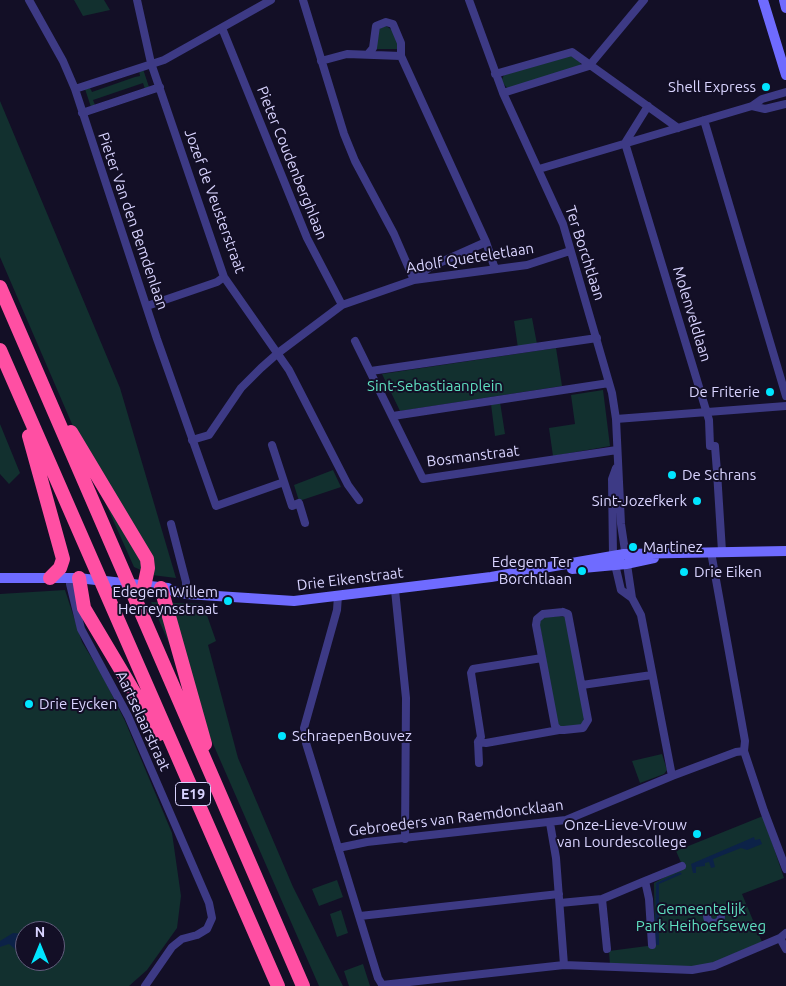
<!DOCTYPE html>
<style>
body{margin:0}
#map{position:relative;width:786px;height:986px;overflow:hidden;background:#130f26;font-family:Ubuntu,sans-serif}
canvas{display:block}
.north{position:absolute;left:15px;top:921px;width:50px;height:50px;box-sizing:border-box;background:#130f26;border:1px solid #625e7d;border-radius:50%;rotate:0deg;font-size:14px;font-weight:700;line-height:20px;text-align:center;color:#d9d4ff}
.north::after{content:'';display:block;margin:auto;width:18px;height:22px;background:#00e5ff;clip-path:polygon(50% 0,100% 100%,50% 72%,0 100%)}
</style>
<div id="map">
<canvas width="786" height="986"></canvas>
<div class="north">N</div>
</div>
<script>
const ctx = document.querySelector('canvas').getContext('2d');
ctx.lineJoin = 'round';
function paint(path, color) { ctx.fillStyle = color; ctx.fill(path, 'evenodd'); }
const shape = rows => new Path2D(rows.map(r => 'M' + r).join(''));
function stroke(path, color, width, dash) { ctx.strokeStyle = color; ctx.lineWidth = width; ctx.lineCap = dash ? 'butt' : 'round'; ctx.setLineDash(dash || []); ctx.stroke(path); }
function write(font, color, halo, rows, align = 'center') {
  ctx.font = font + ' Ubuntu,sans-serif'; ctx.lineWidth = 4; ctx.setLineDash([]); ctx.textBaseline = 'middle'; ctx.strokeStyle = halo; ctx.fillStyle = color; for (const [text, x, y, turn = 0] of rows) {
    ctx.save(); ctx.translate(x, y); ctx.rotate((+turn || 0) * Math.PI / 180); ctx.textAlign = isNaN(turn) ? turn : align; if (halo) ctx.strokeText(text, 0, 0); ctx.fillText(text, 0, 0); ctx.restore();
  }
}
const green = shape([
 [74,0,104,0,110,10,83,16],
 [386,26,395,32,399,49,375,49,378,29],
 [570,54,580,62,581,66,508,89,501,81,504,75],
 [143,69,149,87,145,89,143,83,93,100,95,105,91,107,85,89,90,88,92,92,135,77,140,76,139,70],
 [0,101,120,388,176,578,152,575,134,567,101,493,90,455,72,424,0,257],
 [532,318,537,344,518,348,514,321],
 [556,348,562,386,400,411,382,374],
 [603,390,610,446,553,456,549,428,575,424,571,395],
 [500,402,505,434,495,436,491,404],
 [0,424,20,473,9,484,0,474],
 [333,470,341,487,299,501,294,485],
 [65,590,82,642,101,673,125,721,172,833,181,896,177,928,147,970,129,986,0,986,0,594],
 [25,931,55,931,55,961,25,961],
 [151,602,203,604,216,641,208,645,238,758,293,887,343,986,319,986],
 [559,616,565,617,568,622,585,714,582,726,577,727,558,726,539,622,545,617],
 [662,754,667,770,664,774,640,783,632,761],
 [763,816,784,878,742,894,762,942,703,967,610,965,609,951,655,945,654,883,683,867,676,851],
 [337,880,343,897,319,906,312,889],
 [341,910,348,933,337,937,330,914],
 [363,964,370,986,349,986,344,971]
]);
const water = shape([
 [754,837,755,840,760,839,762,844,747,850,741,848,713,859,715,867,711,868,709,862,705,863,705,866,696,867,696,873,693,873,691,864],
 [680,872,682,874,659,884,659,945,655,945,656,883],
 [13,933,25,934,25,953,16,950,9,944,0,947,0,941]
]);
const street = shape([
 [29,0,63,61,75,89,157,339,216,506,284,482],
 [137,0,151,63,224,277,289,370,348,485,359,500],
 [303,0,344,134,355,161,394,234,414,280,430,267,486,242],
 [469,0,503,93,563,224,612,393,616,419,621,524,632,598],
 [222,28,307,238,342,305],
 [368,54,373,48,376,26,386,22,393,24,401,43,401,56,486,242,495,269],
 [321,61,347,54,401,56],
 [495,74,572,52,678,128],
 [75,89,164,60,271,0],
 [503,93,589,66,644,0],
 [648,106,625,143,709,420,710,446,715,446,717,472,722,551],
 [752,106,765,109,786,104],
 [82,113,160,87],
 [704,120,786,396],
 [539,169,752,106,762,99,786,92],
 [147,306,217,282,224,277],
 [355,341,423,479,617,450],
 [371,371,597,338],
 [393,416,609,383],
 [616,419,786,406],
 [192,440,209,435,241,388,261,368,278,353,342,305,414,280,527,265,570,251],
 [272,445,292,506,299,503,305,523],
 [616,468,612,479,613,556,621,590,632,598,641,615,672,776],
 [171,524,186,582,186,594],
 [711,552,745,741,744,751,764,811,786,869],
 [70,584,81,629,128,716,209,903,212,918,207,929,197,935,182,939,172,947,145,986],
 [395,590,406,698,405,839],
 [338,596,337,610,304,728,306,743,378,978,383,986],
 [563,612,568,614,588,720,583,728,564,730,559,730,555,726,536,625,537,619,543,614,563,612],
 [542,658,473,669,471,673,481,737,478,742,486,743,559,730],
 [582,685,652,675],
 [478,742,479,763],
 [550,823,556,858,564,965],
 [338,848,367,842,566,820,672,776,736,752,744,751],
 [645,881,682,866],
 [602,899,607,949],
 [560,903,602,899,645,881,649,899,652,945],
 '707 916a7 7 0 1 1 14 0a7 7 0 1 1-14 0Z',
 [360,916,559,894],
 [780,938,786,949],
 [382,985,564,965,692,970,714,966,780,938,786,933]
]);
const secondary = shape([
 [763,0,786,75],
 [784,0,786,8],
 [572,569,626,564,654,558],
 [0,578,78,578,168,588],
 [161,588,186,594,294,601,491,577,624,554,786,551]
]);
const highway = shape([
 [0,287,303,986],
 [0,350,278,986],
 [71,432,147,559,148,568,144,587],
 [29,436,63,559,60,568,50,578],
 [79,578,84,608,159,734],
 [161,588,205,744]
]);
const markers = [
 [766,87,5,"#00e5ff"],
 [770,392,5,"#00e5ff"],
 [672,475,5,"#00e5ff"],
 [697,501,5,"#00e5ff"],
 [633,547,5,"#00e5ff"],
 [582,571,5,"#00e5ff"],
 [684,572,5,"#00e5ff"],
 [228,601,5,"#00e5ff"],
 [29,704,5,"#00e5ff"],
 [282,736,5,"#00e5ff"],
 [697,834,5,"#00e5ff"]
];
const shields = [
 [193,794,35]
];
const shieldNames = [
 ["E19",193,794]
];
const poiNames = [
 ["Shell Express",756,87],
 ["De Friterie",760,392],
 ["De Schrans",682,475,"left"],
 ["Sint-Jozefkerk",687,501],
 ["Martinez",643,547,"left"],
 ["Edegem Ter",572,562],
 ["Borchtlaan",572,579],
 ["Drie Eiken",694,572,"left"],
 ["Edegem Willem",218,592],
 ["Herreynsstraat",218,609],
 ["Drie Eycken",39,704,"left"],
 ["SchraepenBouvez",292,736,"left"],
 ["Onze-Lieve-Vrouw",687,825],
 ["van Lourdescollege",687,842]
];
const streetNames = [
 ["Pieter Coudenberghlaan",292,163,68],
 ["Jozef de Veusterstraat",215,201,70],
 ["Pieter Van den Bemdenlaan",133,221,71],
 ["Ter Borchtlaan",585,253,72],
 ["Adolf Queteletlaan",470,258,-9],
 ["Molenveldlaan",692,314,73],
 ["Bosmanstraat",473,456,-7],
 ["Drie Eikenstraat",350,579,-7],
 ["Aartselaarstraat",143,721,65],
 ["Gebroeders van Raemdoncklaan",456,818,-7]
];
const parkNames = [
 ["Sint-Sebastiaanplein",435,386],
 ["Gemeentelijk",701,909],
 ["Park Heihoefseweg",701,926]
];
paint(green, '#12302f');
paint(water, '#0c2248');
stroke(street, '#3d3a85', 8);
stroke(secondary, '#6f6bff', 10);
stroke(highway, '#ff4fa3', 14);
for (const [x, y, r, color] of markers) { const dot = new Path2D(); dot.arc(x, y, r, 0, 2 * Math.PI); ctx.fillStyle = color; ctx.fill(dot); stroke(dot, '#130f26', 2); }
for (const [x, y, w] of shields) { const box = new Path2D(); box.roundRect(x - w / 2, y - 11.5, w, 23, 4); ctx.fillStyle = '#130f26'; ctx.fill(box); stroke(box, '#d9d4ff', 1); }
write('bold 14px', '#d9d4ff', null, shieldNames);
write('15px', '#d9d4ff', '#130f26', poiNames, 'right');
write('15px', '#d9d4ff', '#130f26', streetNames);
write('15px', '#5fe0c0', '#130f26', parkNames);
</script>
